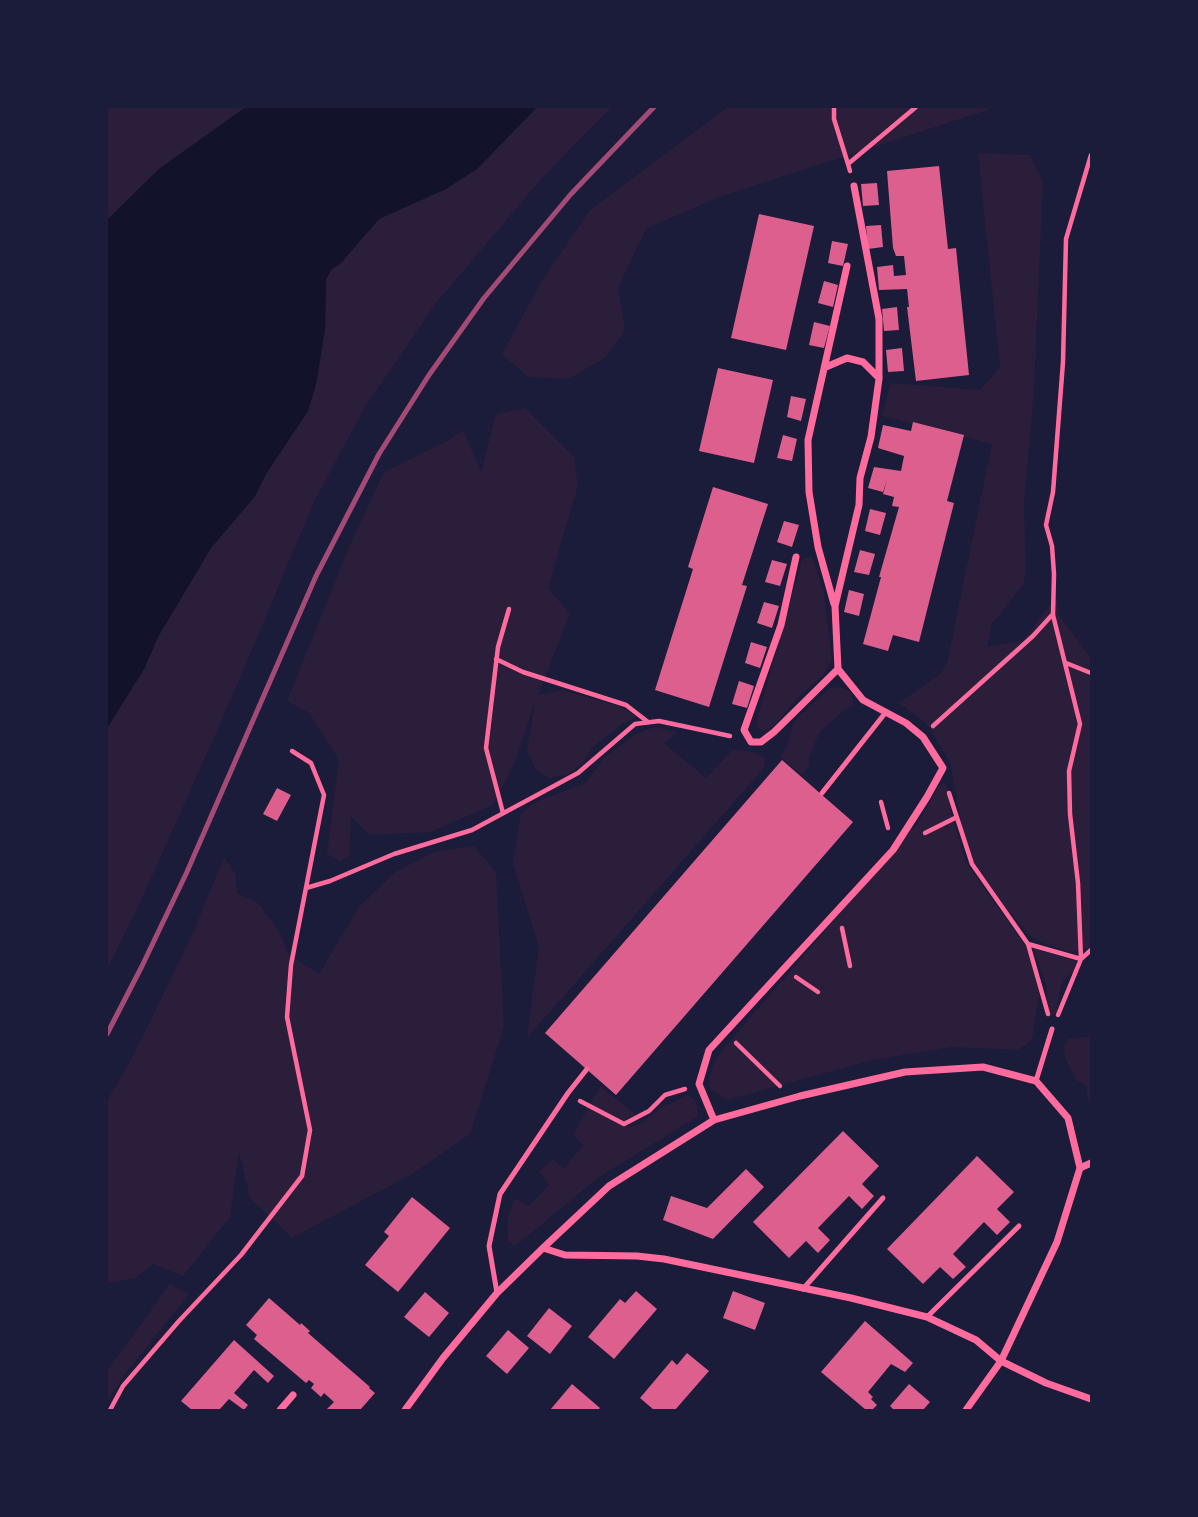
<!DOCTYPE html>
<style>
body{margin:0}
#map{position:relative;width:1198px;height:1517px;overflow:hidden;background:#1b1b3a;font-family:Roboto,sans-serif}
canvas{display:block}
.frame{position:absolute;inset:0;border:108px solid #1b1b3a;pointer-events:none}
</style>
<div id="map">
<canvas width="1198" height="1517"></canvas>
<div class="frame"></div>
</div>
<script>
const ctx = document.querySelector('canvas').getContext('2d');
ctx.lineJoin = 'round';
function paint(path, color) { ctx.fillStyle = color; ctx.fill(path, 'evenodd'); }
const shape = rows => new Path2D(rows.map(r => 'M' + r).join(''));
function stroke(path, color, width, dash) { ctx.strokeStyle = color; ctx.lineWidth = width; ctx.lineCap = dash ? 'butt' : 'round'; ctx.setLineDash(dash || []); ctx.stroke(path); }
const green = shape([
 [107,107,246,107,159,169,107,220],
 [537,107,612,107,543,177,437,302,365,407,315,500,229,704,149,883,107,970,107,728,144,669,158,637,211,548,255,496,266,474,308,411,316,384,325,329,326,279,332,269,340,264,379,219,477,169],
 [728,107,997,107,719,197,646,229,618,288,625,330,606,357,569,379,528,377,502,354,541,282,590,210],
 [978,153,1030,155,1043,182,1034,389,1024,505,1026,573,1023,585,992,624,987,647,1023,641,1049,606,1057,599,1059,615,1091,658,1091,944,1088,948,1072,952,1045,944,1029,935,1006,908,974,862,964,836,950,762,926,723,899,703,940,674,947,663,992,444,882,416,891,383,980,390,1000,367],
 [525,408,574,457,578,486,548,588,570,614,538,695,562,690,618,706,637,717,622,724,593,747,582,764,567,775,548,778,535,768,527,751,535,703,514,764,493,805,431,832,370,835,351,816,349,857,339,861,327,854,339,760,309,713,287,701,350,545,384,472,449,440,463,430,481,472,496,414],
 [812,556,824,593,832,660,823,676,799,696,774,726,765,731,758,729,756,724,802,560],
 [839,687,850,691,854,705,842,712,819,733,809,758,809,766,802,775,780,757,786,748,795,720,830,688],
 [655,727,678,732,664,743,706,778,733,749,753,752,766,758,764,768,527,1038,539,947,513,864,521,813,535,802,584,784,605,757,637,733],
 [946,784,951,811,965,861,1026,947,1041,983,1032,1040,1018,1050,952,1047,873,1060,727,1100,710,1089,709,1077,715,1061,724,1048,918,823,939,785],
 [474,846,496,872,504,1027,470,1134,414,1173,292,1238,250,1198,239,1152,230,1217,183,1276,153,1264,135,1278,107,1283,107,1101,135,1052,192,935,224,857,236,875,237,893,258,903,281,934,287,953,319,974,358,908,395,872,434,852],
 [1033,948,1077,961,1074,971,1062,981,1056,1012,1052,1017,1047,1003,1047,988],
 [1091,1036,1091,1107,1087,1095,1087,1086,1076,1080,1065,1058,1064,1046,1068,1039],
 [600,1086,636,1115,625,1119,624,1124,629,1127,640,1124,664,1105,671,1104,687,1095,695,1100,698,1108,697,1117,599,1177,522,1241,515,1245,508,1242,507,1219,515,1198,529,1206,549,1185,539,1172,553,1159,564,1169,583,1145,573,1135],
 [170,1284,189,1294,125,1374,107,1402,107,1371]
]);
const water = shape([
 [246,107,537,107,477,169,446,189,379,219,340,264,332,269,326,279,325,329,316,384,308,411,266,474,255,496,211,548,158,637,144,669,107,728,107,220,159,169]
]);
const building = shape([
 [939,166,948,249,956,248,969,375,916,381,907,307,909,307,907,289,879,290,877,267,893,265,894,276,906,275,904,256,896,256,893,248,887,171],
 [877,183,879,205,863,206,861,184],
 [759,214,814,226,786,350,731,338],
 [881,225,883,247,868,249,866,226],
 [832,241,848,244,843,266,828,263],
 [824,281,838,285,833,307,818,303],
 [897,307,899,330,884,331,882,309],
 [814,322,830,326,824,348,809,345],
 [902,348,904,371,888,372,886,350],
 [718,368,773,380,754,463,699,451],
 [791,396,806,399,801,421,787,417],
 [913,422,964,435,947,501,954,503,919,642,893,635,888,651,863,644,881,577,879,577,899,507,892,506,894,497,883,494,887,480,883,492,868,488,874,467,901,471,904,456,878,448,883,425,911,431],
 [783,435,797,439,792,461,777,458],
 [713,487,768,504,742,585,747,586,709,707,655,690,693,569,688,567],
 [870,509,886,513,880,535,865,531],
 [784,521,799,525,792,547,777,542],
 [860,550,875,554,869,575,854,572],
 [772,560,787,564,780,586,765,582],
 [849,590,864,594,859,616,844,612],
 [764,602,779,606,772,628,757,623],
 [751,642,767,647,760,668,745,663],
 [739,681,754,686,747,708,732,704],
 [782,760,853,822,616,1095,545,1033],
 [277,788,291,795,277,821,263,814],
 [843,1131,879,1166,862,1184,874,1196,862,1209,849,1196,818,1228,830,1240,818,1253,806,1241,789,1258,753,1222],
 [977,1156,1014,1192,997,1209,1010,1222,997,1235,984,1222,953,1254,966,1267,953,1279,940,1267,923,1284,887,1249],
 [746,1169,764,1187,713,1239,663,1220,671,1196,707,1208],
 [412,1197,450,1228,398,1292,365,1265,389,1236,384,1232],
 [636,1291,657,1309,614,1359,588,1337,620,1299,625,1303],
 [733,1291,765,1303,755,1330,723,1318],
 [425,1292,449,1313,429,1337,404,1317],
 [269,1298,300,1325,301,1323,310,1331,308,1333,370,1387,369,1388,375,1393,360,1410,326,1410,334,1402,324,1393,321,1397,311,1388,314,1384,309,1380,306,1383,254,1339,257,1335,246,1325],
 [549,1308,572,1326,550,1354,527,1336],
 [865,1321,913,1363,905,1372,891,1364,868,1392,873,1397,871,1399,877,1405,872,1410,866,1410,821,1372],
 [508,1330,529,1348,507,1374,486,1356],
 [234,1340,274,1376,268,1383,254,1370,234,1393,248,1405,244,1410,229,1399,219,1410,192,1410,181,1401],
 [687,1353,709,1371,675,1410,654,1410,640,1398,672,1360,677,1365],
 [572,1384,600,1408,598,1410,550,1410],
 [909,1384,930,1402,923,1410,894,1410,890,1406]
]);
const path = shape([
 [834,107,834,119,848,164],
 [850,171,848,164,916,107],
 [496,659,523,672,626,705,648,722],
 [1066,663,1091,673],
 [933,726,1033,636,1052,615],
 [949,793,972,864,1028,944,1081,959,1091,950],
 [881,802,888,828],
 [503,813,486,748,498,647,509,609],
 [925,833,955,818],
 [306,888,330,881,394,854,472,830,578,773,635,724,659,721,730,736],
 [842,928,850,966],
 [1028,944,1048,1014],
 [796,977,818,992],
 [1058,1015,1081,959,1078,883,1070,814,1069,771,1080,724,1053,615,1054,574,1052,546,1046,525,1053,492,1063,362,1066,239,1091,155],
 [736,1043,780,1086],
 [580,1101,624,1124,649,1111,665,1095,685,1089],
 [110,1410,123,1386,179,1321,241,1255,302,1176,310,1130,287,1017,291,965,324,795,311,763,292,751]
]);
const service = shape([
 [822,793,886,712],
 [1036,1081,1052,1029],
 [803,1289,883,1198],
 [497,1293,489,1246,500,1194,568,1093,587,1069],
 [927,1317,1019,1226]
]);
const minor = shape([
 [826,367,847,358,863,362,879,378],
 [796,557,781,625,744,730,751,742,761,742,774,732,838,669],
 [834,604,818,547,809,492,808,440,847,266],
 [714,1120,699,1084,709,1050,893,850,927,797,943,768,923,737,906,723,863,700,838,669,835,606,859,505,860,478,871,437,879,379,879,319,854,186],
 [543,1248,565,1255,637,1256,664,1259,851,1298,927,1317,976,1340,1001,1361,1046,1383,1091,1399],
 [280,1410,293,1395],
 [405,1410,443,1358,497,1293,543,1248,609,1186,714,1120,800,1096,905,1072,983,1067,1036,1081,1068,1118,1080,1168],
 [966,1410,1001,1361,1057,1242,1080,1168,1091,1163]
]);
const rail = shape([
 [107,1034,142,966,186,874,316,576,379,454,429,375,484,298,571,194,654,107]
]);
paint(green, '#2a1e3b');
paint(water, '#12122b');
paint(building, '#dd5f8e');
stroke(path, '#ff6b9d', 4.5);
stroke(service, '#ff6b9d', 5);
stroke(minor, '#ff6b9d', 7);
stroke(rail, '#a44b75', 5);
</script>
